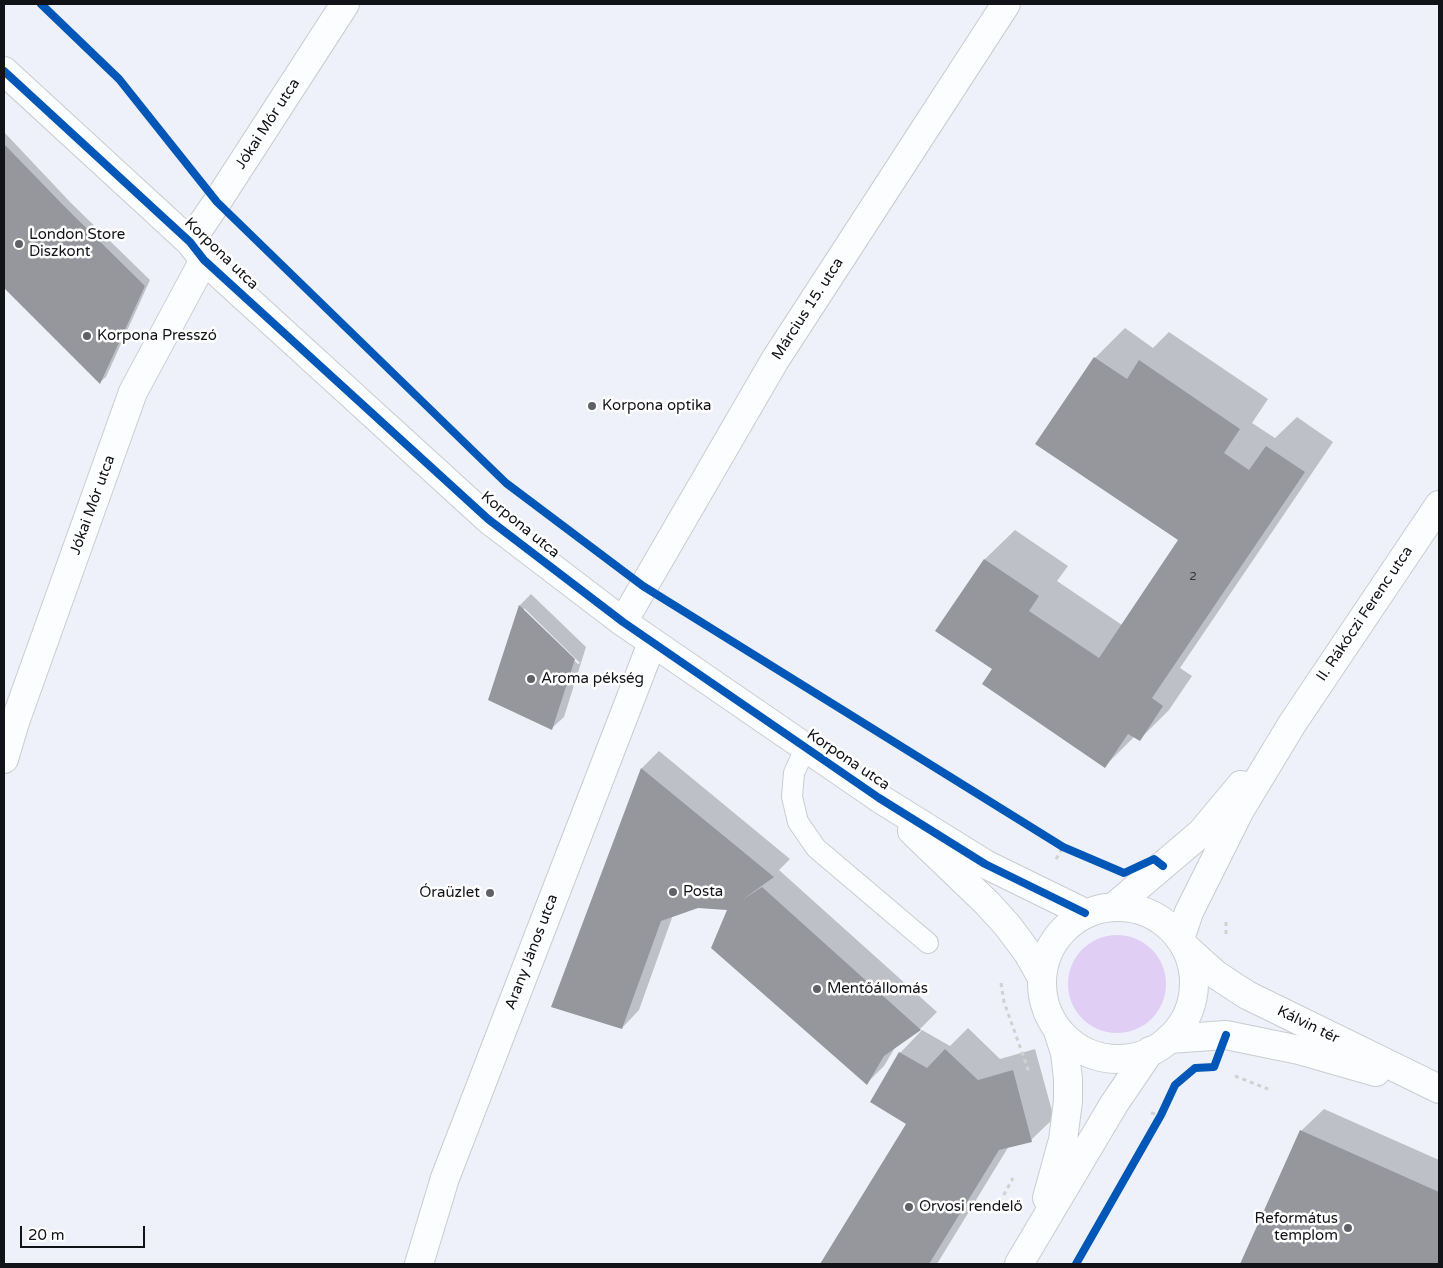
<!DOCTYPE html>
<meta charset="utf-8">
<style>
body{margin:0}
#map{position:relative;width:1443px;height:1268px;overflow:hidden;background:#eef1f9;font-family:"Varela Round",sans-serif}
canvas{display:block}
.frame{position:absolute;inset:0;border:5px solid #121318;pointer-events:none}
.scale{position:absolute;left:20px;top:1226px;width:125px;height:22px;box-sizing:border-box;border:2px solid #121318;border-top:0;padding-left:6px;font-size:15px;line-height:18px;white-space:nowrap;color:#121318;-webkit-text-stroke:4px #fff;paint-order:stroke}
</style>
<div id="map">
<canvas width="1443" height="1268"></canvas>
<div class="frame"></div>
<div class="scale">20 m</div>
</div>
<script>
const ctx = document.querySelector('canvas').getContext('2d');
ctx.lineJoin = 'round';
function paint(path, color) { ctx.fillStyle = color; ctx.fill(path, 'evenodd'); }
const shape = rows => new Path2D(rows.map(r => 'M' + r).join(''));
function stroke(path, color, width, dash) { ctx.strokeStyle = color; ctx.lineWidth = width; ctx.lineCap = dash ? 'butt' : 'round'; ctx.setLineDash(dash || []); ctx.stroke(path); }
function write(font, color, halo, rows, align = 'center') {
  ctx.font = font + ' "Varela Round",sans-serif'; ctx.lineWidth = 5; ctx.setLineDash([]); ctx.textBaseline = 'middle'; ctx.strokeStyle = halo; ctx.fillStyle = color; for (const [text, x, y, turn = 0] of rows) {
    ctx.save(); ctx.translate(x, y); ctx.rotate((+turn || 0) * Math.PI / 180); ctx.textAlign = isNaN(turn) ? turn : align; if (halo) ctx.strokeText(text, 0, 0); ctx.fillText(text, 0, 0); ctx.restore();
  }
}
const green = shape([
 '1068 984a49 49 0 1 1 98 0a49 49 0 1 1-98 0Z'
]);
const shadow = shape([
 [4,132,71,203,150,280,106,377,100,382,4,286],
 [1125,328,1153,348,1169,332,1268,399,1252,423,1275,438,1297,417,1333,442,1180,668,1192,676,1169,710,1139,740,1135,736,1105,766,994,669,937,631,985,559,1015,530,1068,566,1057,581,1122,625,1180,540,1037,443,1095,358],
 [531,594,586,647,564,717,552,728,490,699,520,605],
 [524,608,580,663,578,664,524,611],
 [659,751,790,859,779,870,937,1012,920,1029,896,1046,884,1066,867,1083,729,909,698,907,673,915,639,1010,622,1028,553,1007,642,768],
 [968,1028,1000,1059,1035,1049,1054,1118,1031,1140,1009,1146,937,1264,821,1264,908,1124,871,1102,900,1053,922,1030,950,1046],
 [1324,1109,1439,1160,1439,1264,1242,1264,1301,1131]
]);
const building = shape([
 [4,144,66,208,145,286,100,384,4,288],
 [1094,357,1127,379,1139,360,1240,429,1224,453,1249,470,1266,446,1305,472,1152,698,1163,706,1140,741,1128,734,1105,768,982,684,992,669,935,631,984,559,1039,596,1029,611,1099,658,1178,540,1035,444],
 [519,605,575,659,552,730,488,700],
 [641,768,774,877,742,900,762,887,921,1030,884,1056,867,1085,711,948,727,910,698,908,661,921,622,1029,551,1007],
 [945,1049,978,1080,1013,1070,1032,1142,999,1150,929,1264,820,1264,906,1124,870,1102,899,1052,927,1068],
 [1300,1130,1439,1192,1439,1264,1240,1264]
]);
const path = shape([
 [1056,859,1063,847],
 [1226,922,1226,936],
 [1001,983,1004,1002,1029,1072],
 [1235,1076,1268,1089],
 [1151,1113,1161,1115],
 [996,1209,1013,1178]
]);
const service = shape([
 [805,749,794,773,792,797,798,822,816,848,928,943]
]);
const minor = shape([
 [190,242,217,202,345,4],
 [623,622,775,360,1006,4],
 [4,759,15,722,133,392,204,260],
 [1115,906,1201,833,1241,785],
 [1180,939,1189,912,1240,810,1292,724,1439,505],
 [1185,947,1215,974,1247,995,1439,1089],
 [1169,1039,1226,1035,1299,1050,1376,1072],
 [419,1264,445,1178,652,643]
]);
const tertiary = shape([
 [4,71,190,242,204,260,488,519,623,622,879,798,985,864,1085,913],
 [912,831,988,904,1007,925,1028,953,1041,976],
 '1042 983a76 76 0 1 1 152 0a76 76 0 1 1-152 0Z',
 [1047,1198,1063,1140,1068,1101,1068,1079,1065,1053,1058,1031],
 [1019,1264,1114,1104,1150,1051]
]);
const cycleway = shape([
 [41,4,119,79,217,202,506,483,643,586,1063,847,1124,873,1154,859,1163,866],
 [4,71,190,242,204,260,488,519,623,622,879,798,985,864,1085,913],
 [1076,1264,1161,1115,1175,1085,1195,1068,1214,1067,1226,1035]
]);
const markers = [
 [19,244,5,"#5f6167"],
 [87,336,5,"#5f6167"],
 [592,406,5,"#5f6167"],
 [531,679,5,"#5f6167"],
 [673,892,5,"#5f6167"],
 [490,893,5,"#5f6167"],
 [817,989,5,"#5f6167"],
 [909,1207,5,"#5f6167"],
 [1348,1228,5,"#5f6167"]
];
const numberNames = [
 ["2",1193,577]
];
const streetNames = [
 ["Jókai Mór utca",268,124,-57],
 ["Korpona utca",221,254,44],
 ["Március 15. utca",808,309,-57],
 ["Jókai Mór utca",93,505,-70],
 ["Korpona utca",520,525,39],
 ["II. Rákóczi Ferenc utca",1365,614,-56],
 ["Korpona utca",848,760,34],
 ["Arany János utca",532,952,-69],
 ["Kálvin tér",1308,1025,26]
];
const poiNames = [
 ["London Store",29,235],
 ["Diszkont",29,252],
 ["Korpona Presszó",97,336],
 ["Korpona optika",602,406],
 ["Aroma pékség",541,679],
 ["Posta",683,892],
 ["Óraüzlet",480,893,"right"],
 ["Mentőállomás",827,989],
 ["Orvosi rendelő",919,1207],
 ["Református",1338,1219,"right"],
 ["templom",1338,1236,"right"]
];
paint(green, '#e0cef4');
paint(shadow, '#0003');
paint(building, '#96979d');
stroke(service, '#caccd2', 22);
stroke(minor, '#caccd2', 30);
stroke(tertiary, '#caccd2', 30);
stroke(path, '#d0d1d3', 3, [4, 4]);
stroke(service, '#fcfdfe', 20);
stroke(minor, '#fcfdfe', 28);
stroke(tertiary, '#fcfdfe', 28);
stroke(cycleway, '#0057b8', 8);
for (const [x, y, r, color] of markers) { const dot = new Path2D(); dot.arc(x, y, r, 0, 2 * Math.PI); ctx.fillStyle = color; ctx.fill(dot); stroke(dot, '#fff', 2); }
write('12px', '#333439', null, numberNames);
write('15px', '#121318', '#fff', streetNames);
write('15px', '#121318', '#fff', poiNames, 'left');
</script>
